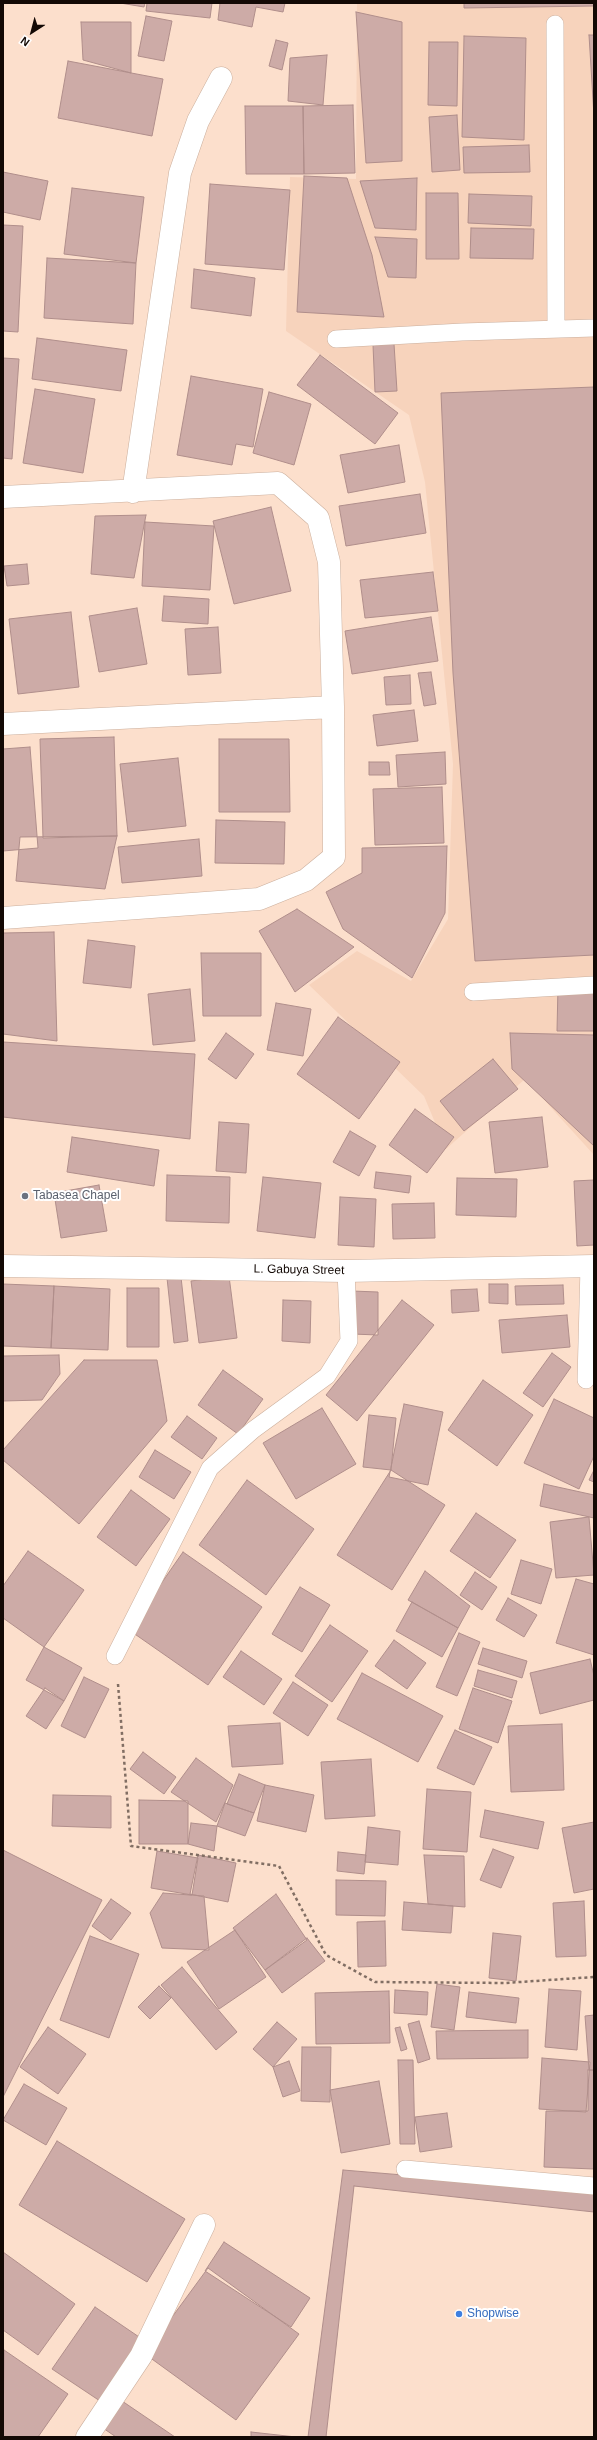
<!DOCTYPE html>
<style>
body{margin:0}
#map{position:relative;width:597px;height:2440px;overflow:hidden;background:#fcdfcc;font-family:Arial,sans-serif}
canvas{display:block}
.frame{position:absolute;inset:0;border:4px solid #130905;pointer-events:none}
.north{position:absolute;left:12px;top:12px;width:40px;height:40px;-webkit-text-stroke:3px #fff;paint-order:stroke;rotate:216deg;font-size:11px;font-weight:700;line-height:16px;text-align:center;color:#130905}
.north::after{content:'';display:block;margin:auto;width:14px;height:18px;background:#130905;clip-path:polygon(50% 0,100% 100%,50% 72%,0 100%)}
</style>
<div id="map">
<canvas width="597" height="2440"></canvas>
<div class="frame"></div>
<div class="north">N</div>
</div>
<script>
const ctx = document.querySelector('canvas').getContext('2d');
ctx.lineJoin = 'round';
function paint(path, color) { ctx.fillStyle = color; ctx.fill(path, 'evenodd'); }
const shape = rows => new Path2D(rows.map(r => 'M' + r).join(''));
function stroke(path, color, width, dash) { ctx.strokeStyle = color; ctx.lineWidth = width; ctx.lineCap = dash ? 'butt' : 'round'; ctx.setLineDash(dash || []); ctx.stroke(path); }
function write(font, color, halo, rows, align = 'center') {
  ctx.font = font + ' Arial,sans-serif'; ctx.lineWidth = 4; ctx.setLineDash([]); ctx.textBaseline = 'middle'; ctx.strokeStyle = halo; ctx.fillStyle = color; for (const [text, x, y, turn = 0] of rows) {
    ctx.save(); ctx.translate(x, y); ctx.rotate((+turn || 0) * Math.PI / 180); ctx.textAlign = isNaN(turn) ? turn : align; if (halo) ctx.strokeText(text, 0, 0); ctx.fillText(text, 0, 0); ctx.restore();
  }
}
const built = shape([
 [357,3,594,3,594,1155,525,1079,446,1149,424,1096,309,985,357,951,411,981,448,919,453,764,425,482,409,415,286,331,290,177,356,179]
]);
const building = shape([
 [120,3,145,3,144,7,120,3],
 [147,3,212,3,210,18,146,11,147,3],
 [220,3,285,3,283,12,256,7,252,27,218,20,220,3],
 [464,3,594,3,594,6,464,8,464,3],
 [356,12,402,22,402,161,366,163,356,12],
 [146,16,172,21,164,61,138,56,146,16],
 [81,22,131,22,131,73,83,60,81,22],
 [589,35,594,35,594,116,589,35],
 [464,36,526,38,524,140,462,137,464,36],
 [276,40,288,43,282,70,269,66,276,40],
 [429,42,458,42,457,106,428,105,429,42],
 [327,55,323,105,288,101,290,58,327,55],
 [68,61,163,79,152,136,58,118,68,61],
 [353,105,355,173,304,174,303,106,353,105],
 [245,106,303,106,304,174,246,174,245,106],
 [457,115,460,170,432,172,429,117,457,115],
 [529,145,530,172,464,173,463,147,529,145],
 [3,172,48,181,40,220,3,212,3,172],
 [304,176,347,178,372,255,384,317,297,312,304,176],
 [417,178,416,230,375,228,360,181,417,178],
 [210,184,290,190,284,270,205,264,210,184],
 [72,188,144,197,136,263,64,254,72,188],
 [426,193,458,193,459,259,426,259,426,193],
 [469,194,532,196,531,226,468,223,469,194],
 [3,225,23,226,18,332,3,331,3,225],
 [471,228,534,229,533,259,470,258,471,228],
 [375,237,417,239,416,278,388,277,375,237],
 [47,258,136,263,133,324,44,318,47,258],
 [194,269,255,278,251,316,191,308,194,269],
 [37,338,127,350,121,391,32,379,37,338],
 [394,344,397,391,375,392,373,345,394,344],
 [320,355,398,413,375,444,297,385,320,355],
 [3,358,19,359,12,459,3,458,3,358],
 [191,376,263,389,253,447,236,444,232,465,177,455,191,376],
 [594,387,594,955,475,961,453,673,441,393,594,387],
 [35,389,95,399,83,473,23,463,35,389],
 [269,392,311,404,294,465,253,453,269,392],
 [399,445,405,482,348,493,340,455,399,445],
 [420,494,426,533,346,546,339,506,420,494],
 [271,507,291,591,234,604,213,521,271,507],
 [146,515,134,578,91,574,95,516,146,515],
 [145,522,214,526,210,590,142,586,145,522],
 [27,564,29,584,7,586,4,566,27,564],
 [433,572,438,611,365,618,360,580,433,572],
 [164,596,209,599,208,624,162,621,164,596],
 [137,608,147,664,99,672,89,616,137,608],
 [71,612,79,687,18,694,9,619,71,612],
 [431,617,438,661,352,674,345,631,431,617],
 [218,627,221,673,188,675,185,629,218,627],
 [431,672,436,704,424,706,418,673,431,672],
 [410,675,411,704,386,705,384,677,410,675],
 [414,710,418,741,377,746,373,715,414,710],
 [114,737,117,836,43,838,40,739,114,737],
 [219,739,289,739,290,812,219,812,219,739],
 [30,747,38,848,3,851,3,749,30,747],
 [445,752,446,784,398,787,396,755,445,752],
 [178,758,186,826,128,832,120,764,178,758],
 [369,762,389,762,390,775,369,775,369,762],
 [442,787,444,843,375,845,373,789,442,787],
 [216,820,285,822,284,864,215,863,216,820],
 [117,836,105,889,16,881,20,837,117,836],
 [199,839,202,876,122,883,118,847,199,839],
 [447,846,445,913,412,978,343,929,326,892,362,873,362,848,447,846],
 [297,909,354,947,295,992,259,931,297,909],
 [54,932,57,1041,3,1034,3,933,54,932],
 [88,940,135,946,131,988,83,983,88,940],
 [201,953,261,953,261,1016,203,1016,201,953],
 [558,987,594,987,594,1031,557,1031,558,987],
 [190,989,195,1041,153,1045,148,994,190,989],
 [276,1003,311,1009,303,1056,267,1050,276,1003],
 [338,1017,400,1062,359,1119,297,1074,338,1017],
 [226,1033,254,1054,236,1079,208,1059,226,1033],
 [510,1033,594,1035,594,1146,512,1069,510,1033],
 [3,1042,195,1054,190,1139,3,1117,3,1042],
 [493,1059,518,1089,464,1131,440,1101,493,1059],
 [415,1109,454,1137,427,1173,389,1145,415,1109],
 [542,1117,548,1167,495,1173,489,1122,542,1117],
 [219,1122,249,1124,246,1173,216,1171,219,1122],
 [350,1131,376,1146,359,1176,333,1162,350,1131],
 [72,1137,159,1150,154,1186,67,1172,72,1137],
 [376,1172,411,1176,409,1193,374,1188,376,1172],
 [167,1175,230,1177,229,1223,166,1221,167,1175],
 [263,1177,321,1183,315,1238,257,1231,263,1177],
 [457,1178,517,1179,516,1217,456,1215,457,1178],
 [594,1180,594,1245,577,1246,574,1181,594,1180],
 [99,1185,107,1231,61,1238,54,1193,99,1185],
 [340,1197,376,1199,374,1247,338,1245,340,1197],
 [434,1203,435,1238,393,1239,392,1204,434,1203],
 [229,1276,237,1338,199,1343,191,1281,229,1276],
 [181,1277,188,1341,174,1343,167,1278,181,1277],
 [3,1284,54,1286,51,1348,3,1346,3,1284],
 [489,1284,508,1284,508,1304,489,1303,489,1284],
 [563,1285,564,1304,516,1305,515,1286,563,1285],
 [54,1286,110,1289,108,1350,51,1348,54,1286],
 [127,1288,159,1288,159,1347,127,1347,127,1288],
 [477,1289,479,1311,452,1313,451,1290,477,1289],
 [352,1291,378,1292,378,1335,352,1334,352,1291],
 [283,1300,311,1301,310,1343,282,1341,283,1300],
 [402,1300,434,1325,357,1421,326,1395,402,1300],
 [567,1315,570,1347,502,1353,499,1320,567,1315],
 [552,1353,571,1367,543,1407,523,1393,552,1353],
 [59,1355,60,1374,42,1400,3,1401,3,1356,59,1355],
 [84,1360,157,1360,167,1421,79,1524,3,1460,3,1450,84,1360],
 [223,1370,263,1399,238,1434,198,1405,223,1370],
 [483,1380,533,1415,497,1466,448,1430,483,1380],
 [554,1399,594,1418,594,1456,579,1489,524,1463,554,1399],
 [404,1404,443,1412,428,1485,389,1477,404,1404],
 [322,1408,356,1464,296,1499,263,1443,322,1408],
 [369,1415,396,1418,391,1470,363,1467,369,1415],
 [187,1416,217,1438,202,1459,171,1437,187,1416],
 [155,1450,191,1472,174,1499,139,1477,155,1450],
 [391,1470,445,1505,392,1590,337,1555,391,1470],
 [594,1470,594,1482,589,1480,594,1470],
 [247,1480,314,1529,266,1595,199,1545,247,1480],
 [544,1484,594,1495,594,1518,540,1506,544,1484],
 [131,1490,170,1519,136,1566,97,1537,131,1490],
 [476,1513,516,1540,490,1578,450,1551,476,1513],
 [589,1517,594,1575,556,1578,550,1522,589,1517],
 [28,1551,84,1590,44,1647,3,1618,3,1586,28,1551],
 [183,1552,262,1607,208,1685,129,1630,183,1552],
 [521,1560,552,1569,541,1604,511,1594,521,1560],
 [425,1571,470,1606,458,1628,408,1600,425,1571],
 [475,1572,497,1587,482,1610,460,1595,475,1572],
 [576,1579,594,1584,594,1655,556,1643,576,1579],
 [300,1587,330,1605,302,1652,272,1634,300,1587],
 [508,1598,537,1615,524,1637,496,1620,508,1598],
 [412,1602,458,1628,442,1657,396,1631,412,1602],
 [330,1625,368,1651,332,1702,295,1676,330,1625],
 [459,1633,480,1642,457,1696,436,1687,459,1633],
 [394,1640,426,1663,407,1689,375,1666,394,1640],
 [44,1647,82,1668,64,1701,26,1680,44,1647],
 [483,1648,527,1661,522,1678,478,1664,483,1648],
 [241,1651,282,1679,264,1705,223,1677,241,1651],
 [590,1659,594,1676,594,1700,540,1714,530,1673,590,1659],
 [478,1670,517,1681,512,1698,474,1686,478,1670],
 [362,1673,443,1716,418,1762,337,1719,362,1673],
 [84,1677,109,1689,85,1738,61,1726,84,1677],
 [293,1682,328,1705,308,1736,273,1713,293,1682],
 [45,1688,64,1701,46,1729,26,1716,45,1688],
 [473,1688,512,1701,498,1743,459,1729,473,1688],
 [280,1723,283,1764,232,1767,228,1726,280,1723],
 [562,1724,564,1790,511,1792,508,1726,562,1724],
 [455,1730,492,1747,474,1785,437,1768,455,1730],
 [143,1752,176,1777,164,1794,130,1769,143,1752],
 [196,1758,233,1785,216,1822,171,1792,196,1758],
 [371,1759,375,1816,325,1819,321,1762,371,1759],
 [239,1774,265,1785,254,1813,227,1804,239,1774],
 [265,1785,314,1795,306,1832,257,1821,265,1785],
 [427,1789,471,1792,467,1852,423,1849,427,1789],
 [53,1795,111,1796,111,1828,52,1826,53,1795],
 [139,1800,188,1801,188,1844,139,1844,139,1800],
 [225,1803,254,1813,245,1836,217,1826,225,1803],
 [485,1810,544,1822,538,1849,480,1837,485,1810],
 [594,1822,594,1889,574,1893,562,1828,594,1822],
 [191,1823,217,1826,214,1851,188,1844,191,1823],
 [368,1827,400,1831,398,1865,365,1862,368,1827],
 [493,1849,514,1857,501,1888,480,1880,493,1849],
 [3,1850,102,1900,3,2097,3,1850],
 [157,1851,198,1858,192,1895,151,1888,157,1851],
 [338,1852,366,1855,364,1874,337,1871,338,1852],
 [198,1855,236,1863,228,1902,190,1894,198,1855],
 [424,1855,464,1856,465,1907,428,1904,424,1855],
 [336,1880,386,1881,385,1916,336,1915,336,1880],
 [163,1893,204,1896,209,1950,162,1948,150,1913,163,1893],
 [276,1894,307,1940,265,1970,233,1928,276,1894],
 [111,1899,131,1913,111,1940,92,1926,111,1899],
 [584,1901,586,1956,556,1957,553,1903,584,1901],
 [404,1902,453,1906,451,1933,402,1930,404,1902],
 [385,1921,386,1966,358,1967,357,1922,385,1921],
 [235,1930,266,1977,219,2009,187,1962,235,1930],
 [493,1933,521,1936,516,1981,489,1978,493,1933],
 [90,1936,139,1954,109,2038,60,2020,90,1936],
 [307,1938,325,1961,282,1993,265,1970,307,1938],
 [182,1967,237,2032,216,2050,161,1985,182,1967],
 [437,1984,460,1987,454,2030,431,2027,437,1984],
 [159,1986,171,1998,150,2019,138,2007,159,1986],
 [549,1989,581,1991,577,2050,545,2047,549,1989],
 [395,1990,428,1992,427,2015,394,2013,395,1990],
 [389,1991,390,2043,316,2044,315,1993,389,1991],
 [469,1992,519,1998,516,2023,466,2017,469,1992],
 [594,2015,594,2070,589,2070,585,2016,594,2015],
 [419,2021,430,2059,418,2063,408,2024,419,2021],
 [277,2022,297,2039,273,2067,253,2049,277,2022],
 [48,2027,86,2054,58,2094,20,2067,48,2027],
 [400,2027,407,2049,401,2051,395,2028,400,2027],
 [528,2030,528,2058,437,2059,436,2031,528,2030],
 [302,2047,331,2047,330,2102,301,2101,302,2047],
 [542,2058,590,2062,586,2112,539,2109,542,2058],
 [398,2060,413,2060,415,2144,400,2144,398,2060],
 [289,2061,300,2091,283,2097,273,2067,289,2061],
 [588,2070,594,2070,594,2169,544,2167,546,2111,588,2111,588,2070],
 [379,2081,390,2144,341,2153,330,2090,379,2081],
 [24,2084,67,2108,46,2145,3,2120,24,2084],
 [447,2113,452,2147,420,2152,415,2117,447,2113],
 [57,2141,185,2219,147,2282,19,2205,57,2141],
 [343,2170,594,2191,594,2437,308,2437,343,2170],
 [354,2186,594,2212,594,2437,326,2437,354,2186],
 [224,2242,310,2298,291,2327,205,2271,224,2242],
 [3,2252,75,2304,38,2355,3,2330,3,2252],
 [208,2268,299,2334,236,2420,145,2354,208,2268],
 [95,2307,145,2341,103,2403,52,2369,95,2307],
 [4,2350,68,2394,38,2437,3,2437,4,2350],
 [122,2401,175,2437,116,2437,103,2428,122,2401],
 [251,2432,296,2437,251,2437,251,2432]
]);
const path = shape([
 [118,1684,131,1846,279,1866,326,1955,375,1982,505,1983,594,1977]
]);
const lane = shape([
 [555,24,556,329],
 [336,339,462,332,594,328],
 [473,992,594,985],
 [586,1380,589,1267],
 [115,1656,210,1468,253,1430,327,1376,349,1341,346,1271],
 [405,2169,594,2186]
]);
const street = shape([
 [133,492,180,173,198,121,221,78],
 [3,497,278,483,318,518,329,562,333,707,334,857,306,880,259,899,3,918],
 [3,724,333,707],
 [87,2437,141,2356,204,2225]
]);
const secondary = shape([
 [3,1266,346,1271,594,1266]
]);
const markers = [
 [25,1196,4,"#6b7280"],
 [459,2314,4,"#3f7fe0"]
];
const worshipNames = [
 ["Tabasea Chapel",33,1196]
];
const streetNames = [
 ["L. Gabuya Street",299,1270,1]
];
const shopNames = [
 ["Shopwise",467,2314]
];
paint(built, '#f7d3bc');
paint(building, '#cdaba7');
stroke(building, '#b08e8b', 1);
stroke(lane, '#cbaf9d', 18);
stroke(street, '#cbaf9d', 23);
stroke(secondary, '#cbaf9d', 23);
stroke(path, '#816e63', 2.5, [3, 3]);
stroke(lane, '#fff', 17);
stroke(street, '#fff', 22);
stroke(secondary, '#fff', 22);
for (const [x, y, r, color] of markers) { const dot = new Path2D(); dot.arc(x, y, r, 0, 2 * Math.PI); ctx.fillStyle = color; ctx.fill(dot); stroke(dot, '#fff', 1.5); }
write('12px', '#5b616d', '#fff', worshipNames, 'left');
write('12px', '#130905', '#fff', streetNames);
write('12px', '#366cbe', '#fff', shopNames, 'left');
</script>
